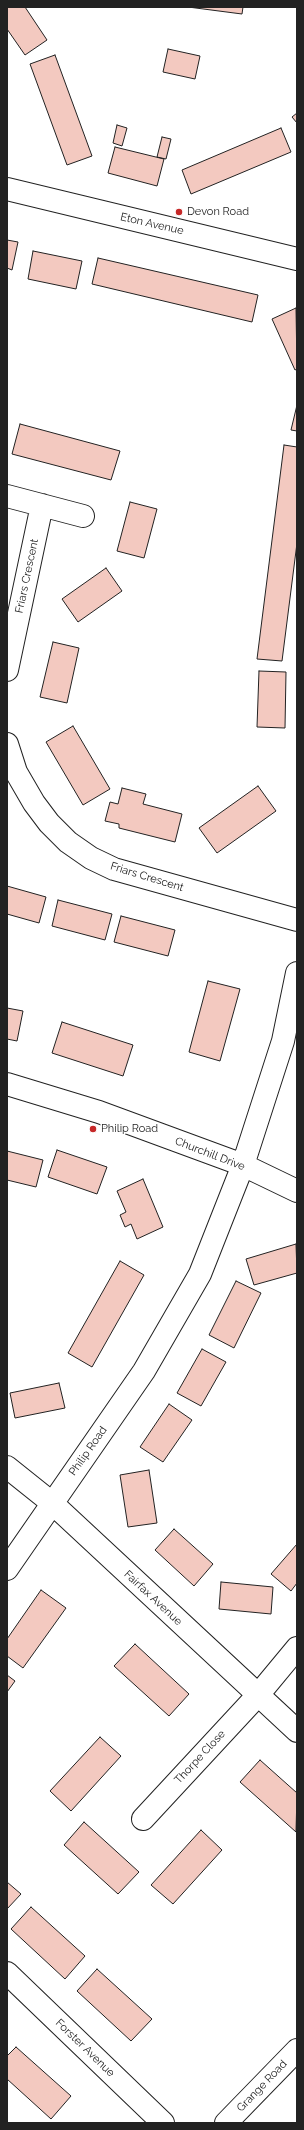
<!DOCTYPE html>
<style>
body{margin:0}
#map{position:relative;width:304px;height:2130px;overflow:hidden;background:#fff;font-family:Raleway,sans-serif}
canvas{display:block}
.frame{position:absolute;inset:0;border:8px solid #222;pointer-events:none}
</style>
<div id="map">
<canvas width="304" height="2130"></canvas>
<div class="frame"></div>
</div>
<script>
const ctx = document.querySelector('canvas').getContext('2d');
ctx.lineJoin = 'round';
function paint(path, color) { ctx.fillStyle = color; ctx.fill(path, 'evenodd'); }
const shape = rows => new Path2D(rows.map(r => 'M' + r).join(''));
function stroke(path, color, width, dash) { ctx.strokeStyle = color; ctx.lineWidth = width; ctx.lineCap = dash ? 'butt' : 'round'; ctx.setLineDash(dash || []); ctx.stroke(path); }
function write(font, color, halo, rows, align = 'center') {
  ctx.font = font + ' Raleway,sans-serif'; ctx.lineWidth = 3; ctx.setLineDash([]); ctx.textBaseline = 'middle'; ctx.strokeStyle = halo; ctx.fillStyle = color; for (const [text, x, y, turn = 0] of rows) {
    ctx.save(); ctx.translate(x, y); ctx.rotate((+turn || 0) * Math.PI / 180); ctx.textAlign = isNaN(turn) ? turn : align; if (halo) ctx.strokeText(text, 0, 0); ctx.fillText(text, 0, 0); ctx.restore();
  }
}
const building = shape([
 [7,7,25,7,47,40,25,55,7,29,7,7],
 [188,7,243,7,242,14,188,7],
 [168,49,200,56,195,79,163,72,168,49],
 [55,55,92,156,67,165,30,64,55,55],
 [297,113,297,123,292,117,297,113],
 [117,125,127,128,122,146,113,143,117,125],
 [281,128,291,152,191,194,182,170,281,128],
 [162,137,171,139,166,159,157,157,162,137],
 [115,147,164,159,157,186,108,173,115,147],
 [7,240,18,242,12,270,7,268,7,240],
 [33,251,82,261,76,289,28,279,33,251],
 [98,258,258,295,252,322,92,284,98,258],
 [296,308,297,369,295,370,272,319,296,308],
 [297,405,297,431,291,430,297,405],
 [20,424,120,451,111,480,12,454,20,424],
 [284,445,297,447,297,543,282,661,257,659,284,445],
 [130,502,157,509,144,558,117,551,130,502],
 [106,568,122,591,78,622,62,599,106,568],
 [53,642,79,648,67,703,40,697,53,642],
 [259,671,286,672,285,728,257,727,259,671],
 [73,726,110,789,83,805,46,742,73,726],
 [258,786,276,811,217,853,199,828,258,786],
 [122,788,146,794,143,804,182,814,175,842,119,828,119,824,105,821,110,802,118,804,122,788],
 [7,886,46,897,39,923,7,914,7,886],
 [58,900,112,914,105,940,52,926,58,900],
 [121,916,175,930,168,956,114,942,121,916],
 [208,981,240,989,220,1061,189,1052,208,981],
 [7,1008,23,1011,17,1041,7,1039,7,1008],
 [62,1022,133,1045,123,1076,52,1053,62,1022],
 [57,1150,107,1167,97,1194,48,1177,57,1150],
 [7,1151,43,1160,36,1187,7,1180,7,1151],
 [143,1179,163,1227,137,1239,131,1224,125,1227,120,1215,126,1212,117,1191,143,1179],
 [296,1244,297,1273,254,1285,246,1259,296,1244],
 [120,1261,144,1275,92,1367,68,1353,120,1261],
 [236,1281,261,1293,234,1348,209,1335,236,1281],
 [202,1349,226,1362,201,1406,177,1393,202,1349],
 [59,1383,65,1408,15,1418,10,1393,59,1383],
 [169,1404,192,1420,163,1462,140,1447,169,1404],
 [149,1470,157,1523,128,1527,120,1475,149,1470],
 [174,1529,213,1564,194,1586,155,1550,174,1529],
 [297,1544,297,1583,291,1591,271,1574,297,1544],
 [221,1582,273,1587,271,1614,219,1609,221,1582],
 [41,1590,66,1608,23,1668,7,1656,7,1639,41,1590],
 [135,1644,189,1694,169,1716,114,1666,135,1644],
 [7,1675,15,1681,7,1692,7,1675],
 [100,1737,121,1756,71,1811,50,1791,100,1737],
 [260,1760,297,1793,296,1832,240,1782,260,1760],
 [84,1822,139,1872,118,1894,64,1845,84,1822],
 [201,1830,222,1850,173,1904,151,1885,201,1830],
 [7,1882,21,1894,7,1909,7,1882],
 [31,1907,85,1956,65,1979,11,1929,31,1907],
 [97,1969,152,2019,131,2041,77,1991,97,1969],
 [16,2047,71,2096,51,2119,7,2079,7,2056,16,2047]
]);
const minor = shape([
 [7,189,297,259],
 [7,496,83,516],
 [7,670,42,505],
 [7,744,16,772,34,803,49,823,68,842,91,858,114,869,297,920],
 [7,1084,99,1112,243,1165,297,1191],
 [7,1467,52,1503,297,1731],
 [7,1569,144,1371,200,1274,243,1165,283,1041,297,973],
 [143,1819,258,1695,297,1648],
 [7,1973,163,2123],
 [226,2123,297,2050]
]);
const markers = [
 [179,212,4,"#c62828"],
 [93,1129,4,"#c62828"]
];
const poiNames = [
 ["Devon Road",187,212],
 ["Philip Road",101,1129]
];
const streetNames = [
 ["Eton Avenue",152,224,13],
 ["Friars Crescent",27,576,-78],
 ["Friars Crescent",147,877,17],
 ["Churchill Drive",210,1154,21],
 ["Philip Road",88,1451,-55],
 ["Fairfax Avenue",153,1598,43],
 ["Thorpe Close",200,1757,-47],
 ["Forster Avenue",85,2048,44],
 ["Grange Road",262,2086,-46]
];
paint(building, '#f3c9c0');
stroke(building, '#222', 1);
stroke(minor, '#222', 24);
stroke(minor, '#fff', 22);
for (const [x, y, r, color] of markers) { const dot = new Path2D(); dot.arc(x, y, r, 0, 2 * Math.PI); ctx.fillStyle = color; ctx.fill(dot); stroke(dot, '#fff', 1.5); }
write('11px', '#222', '#fff', poiNames, 'left');
write('11px', '#222', '#fff', streetNames);
</script>
